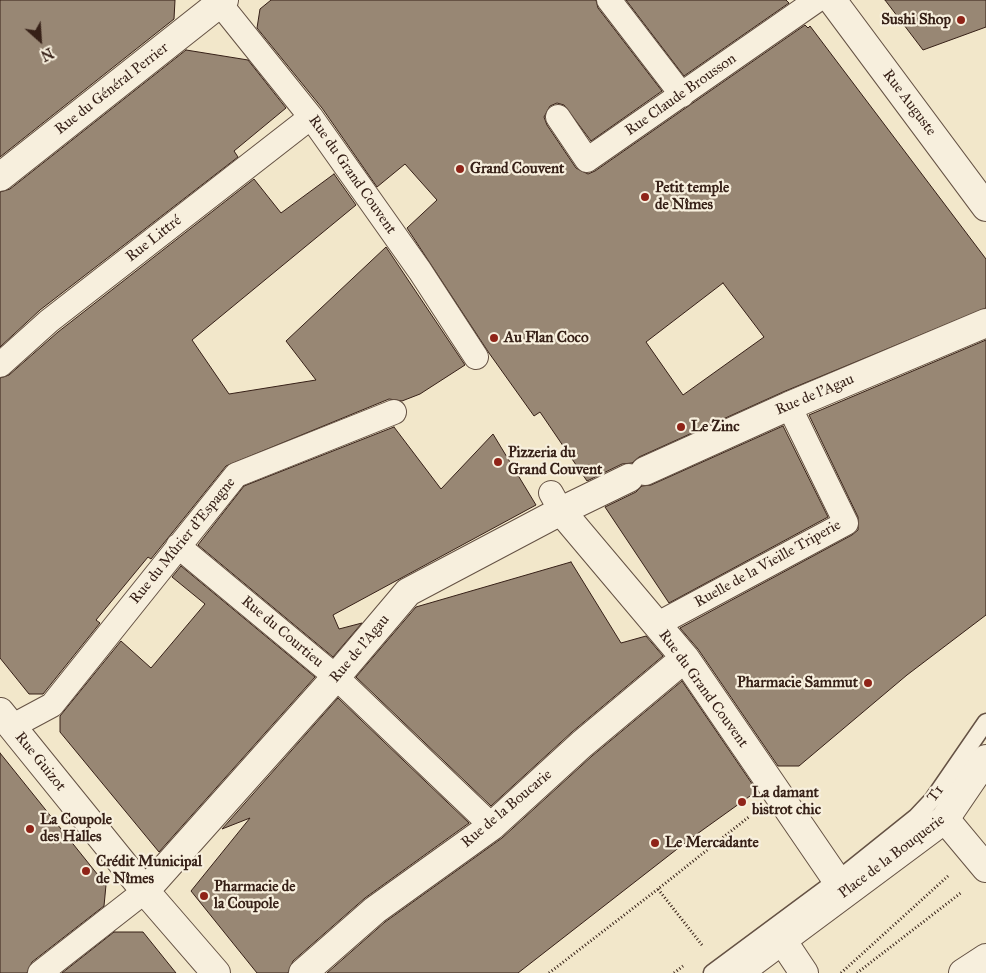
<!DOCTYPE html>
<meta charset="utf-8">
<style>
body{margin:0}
#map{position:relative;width:986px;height:973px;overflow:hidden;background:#f2e7ca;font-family:"IM FELL Great Primer",serif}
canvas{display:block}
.north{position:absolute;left:15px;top:15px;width:50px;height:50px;-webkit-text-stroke:4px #f7efdd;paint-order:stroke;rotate:154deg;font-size:14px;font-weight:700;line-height:20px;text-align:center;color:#362017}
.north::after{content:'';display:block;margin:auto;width:18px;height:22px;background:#362017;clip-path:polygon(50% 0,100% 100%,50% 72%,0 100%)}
</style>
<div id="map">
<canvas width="986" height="973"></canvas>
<div class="north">N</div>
</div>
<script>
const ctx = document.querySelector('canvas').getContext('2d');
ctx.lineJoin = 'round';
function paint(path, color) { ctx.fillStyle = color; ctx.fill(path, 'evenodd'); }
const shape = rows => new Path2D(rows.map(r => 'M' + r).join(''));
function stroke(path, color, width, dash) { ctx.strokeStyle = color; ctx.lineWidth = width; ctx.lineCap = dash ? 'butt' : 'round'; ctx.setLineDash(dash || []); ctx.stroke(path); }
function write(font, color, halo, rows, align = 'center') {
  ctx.font = font + ' "IM FELL Great Primer",serif'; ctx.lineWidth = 4.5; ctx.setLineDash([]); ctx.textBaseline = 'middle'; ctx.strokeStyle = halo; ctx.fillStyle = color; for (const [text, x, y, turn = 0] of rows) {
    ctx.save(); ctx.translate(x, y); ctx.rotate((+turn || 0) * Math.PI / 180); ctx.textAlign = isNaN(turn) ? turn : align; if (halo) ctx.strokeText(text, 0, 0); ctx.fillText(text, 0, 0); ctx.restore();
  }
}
const building = shape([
 [0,0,175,0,174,19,0,157,0,0],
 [271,0,596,0,598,8,662,91,591,141,564,105,557,103,550,106,544,117,547,125,576,168,588,174,595,171,805,25,808,28,810,26,986,259,986,308,783,392,639,457,632,463,622,464,587,481,540,412,534,416,489,353,407,228,437,200,405,164,377,187,322,108,257,28,260,9,271,0],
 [723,283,764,337,683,395,646,342,723,283],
 [626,0,786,0,789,3,684,76,626,0],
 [885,0,986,0,986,27,923,50,885,0],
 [186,50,248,60,286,108,234,151,238,157,40,310,0,347,0,192,10,189,186,50],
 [334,174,356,205,192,340,229,394,316,380,286,341,386,247,465,365,420,394,402,401,389,399,226,466,151,559,148,557,96,620,100,623,43,694,29,694,0,658,0,378,9,375,58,332,254,179,281,213,334,174],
 [986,340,986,615,907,675,799,766,778,766,698,649,680,628,852,535,858,530,858,517,809,415,986,340],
 [783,426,828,517,669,603,605,507,636,492,642,486,651,485,783,426],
 [394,427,441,489,493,434,536,505,333,615,339,629,362,623,333,657,198,545,244,486,394,427],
 [571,562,621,643,646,636,663,656,572,732,491,806,356,677,416,607,571,562],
 [181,566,315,677,159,852,60,732,60,716,121,641,151,668,205,604,172,577,181,566],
 [682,681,757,791,690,839,518,973,327,973,385,922,502,838,592,756,682,681],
 [338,698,469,823,365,898,293,961,288,973,257,973,191,891,250,818,222,829,338,698],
 [0,753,106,885,104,906,32,962,27,973,0,973,0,753],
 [114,932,143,932,176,973,62,973,114,932]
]);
const path = shape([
 [702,945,658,889,750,816],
 [549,973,658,889],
 [674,973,683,966],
 [841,973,948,876],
 [857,973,962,892]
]);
const service = shape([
 [712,973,840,878,916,817,933,799,986,722]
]);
const pedestrian = shape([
 [217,0,311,117,420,271,476,357],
 [609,0,682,95],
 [558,117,587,160,817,0],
 [0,365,49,321,311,117],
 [551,493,561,511],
 [178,546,336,677,492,826],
 [656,625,846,523,789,406],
 [11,727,52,705,236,475,394,412],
 [40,973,145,891]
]);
const minor = shape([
 [832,0,986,207],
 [0,177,224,0],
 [645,471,789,406,986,323],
 [561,511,685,658,845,892],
 [0,712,145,891,216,973],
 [945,819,986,868],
 [145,891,336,677,408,592,561,511,629,478],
 [782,940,804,973],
 [303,973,375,910,492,826,582,744,685,658],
 [963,973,986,958]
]);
const tertiary = shape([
 [738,973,945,819,986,759]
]);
const markers = [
 [961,20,5,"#8f2418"],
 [460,169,5,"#8f2418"],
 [645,197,5,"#8f2418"],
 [494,338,5,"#8f2418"],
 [681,427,5,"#8f2418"],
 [498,462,5,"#8f2418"],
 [868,683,5,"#8f2418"],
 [742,802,5,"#8f2418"],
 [30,829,5,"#8f2418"],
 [655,843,5,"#8f2418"],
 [86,871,5,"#8f2418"],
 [204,896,5,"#8f2418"]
];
const poiNames = [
 ["Sushi Shop",951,20,"right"],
 ["Grand Couvent",470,169],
 ["Petit temple",655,188],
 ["de Nîmes",655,205],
 ["Au Flan Coco",504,338],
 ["Le Zinc",691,427],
 ["Pizzeria du",508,453],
 ["Grand Couvent",508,470],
 ["Pharmacie Sammut",858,683,"right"],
 ["La damant",752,793],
 ["bistrot chic",752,810],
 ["La Coupole",40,820],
 ["des Halles",40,837],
 ["Le Mercadante",665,843],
 ["Crédit Municipal",96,862],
 ["de Nîmes",96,879],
 ["Pharmacie de",214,887],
 ["la Coupole",214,904]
];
const streetNames = [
 ["Rue du Général Perrier",112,89,-38],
 ["Rue Claude Brousson",681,95,-35],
 ["Rue Auguste",909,103,53],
 ["Rue du Grand Couvent",352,175,55],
 ["Rue Littré",154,239,-38],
 ["Rue de l'Agau",815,395,-23],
 ["Rue du Mûrier d'Espagne",183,541,-51],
 ["Ruelle de la Vieille Triperie",768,564,-29],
 ["Rue du Courtieu",282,632,40],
 ["Rue de l'Agau",360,649,-50],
 ["Rue du Grand Couvent",703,689,54],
 ["Rue Guizot",40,762,51],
 ["T1",936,794,-53],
 ["Rue de la Boucarie",507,809,-40],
 ["Place de la Bouquerie",892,857,-37]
];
paint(building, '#988774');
stroke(building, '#362017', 1);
stroke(service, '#655244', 19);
stroke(pedestrian, '#655244', 26);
stroke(minor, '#655244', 30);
stroke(tertiary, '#655244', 30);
stroke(path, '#362017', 3, [1, 2.5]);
stroke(service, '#f7efdd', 16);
stroke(pedestrian, '#f7efdd', 24);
stroke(minor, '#f7efdd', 28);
stroke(tertiary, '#f7efdd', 28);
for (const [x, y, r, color] of markers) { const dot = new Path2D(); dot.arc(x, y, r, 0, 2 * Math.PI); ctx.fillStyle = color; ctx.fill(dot); stroke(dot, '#f7efdd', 2); }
write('bold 15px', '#362017', '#f7efdd', poiNames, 'left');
write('15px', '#362017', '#f7efdd', streetNames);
</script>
